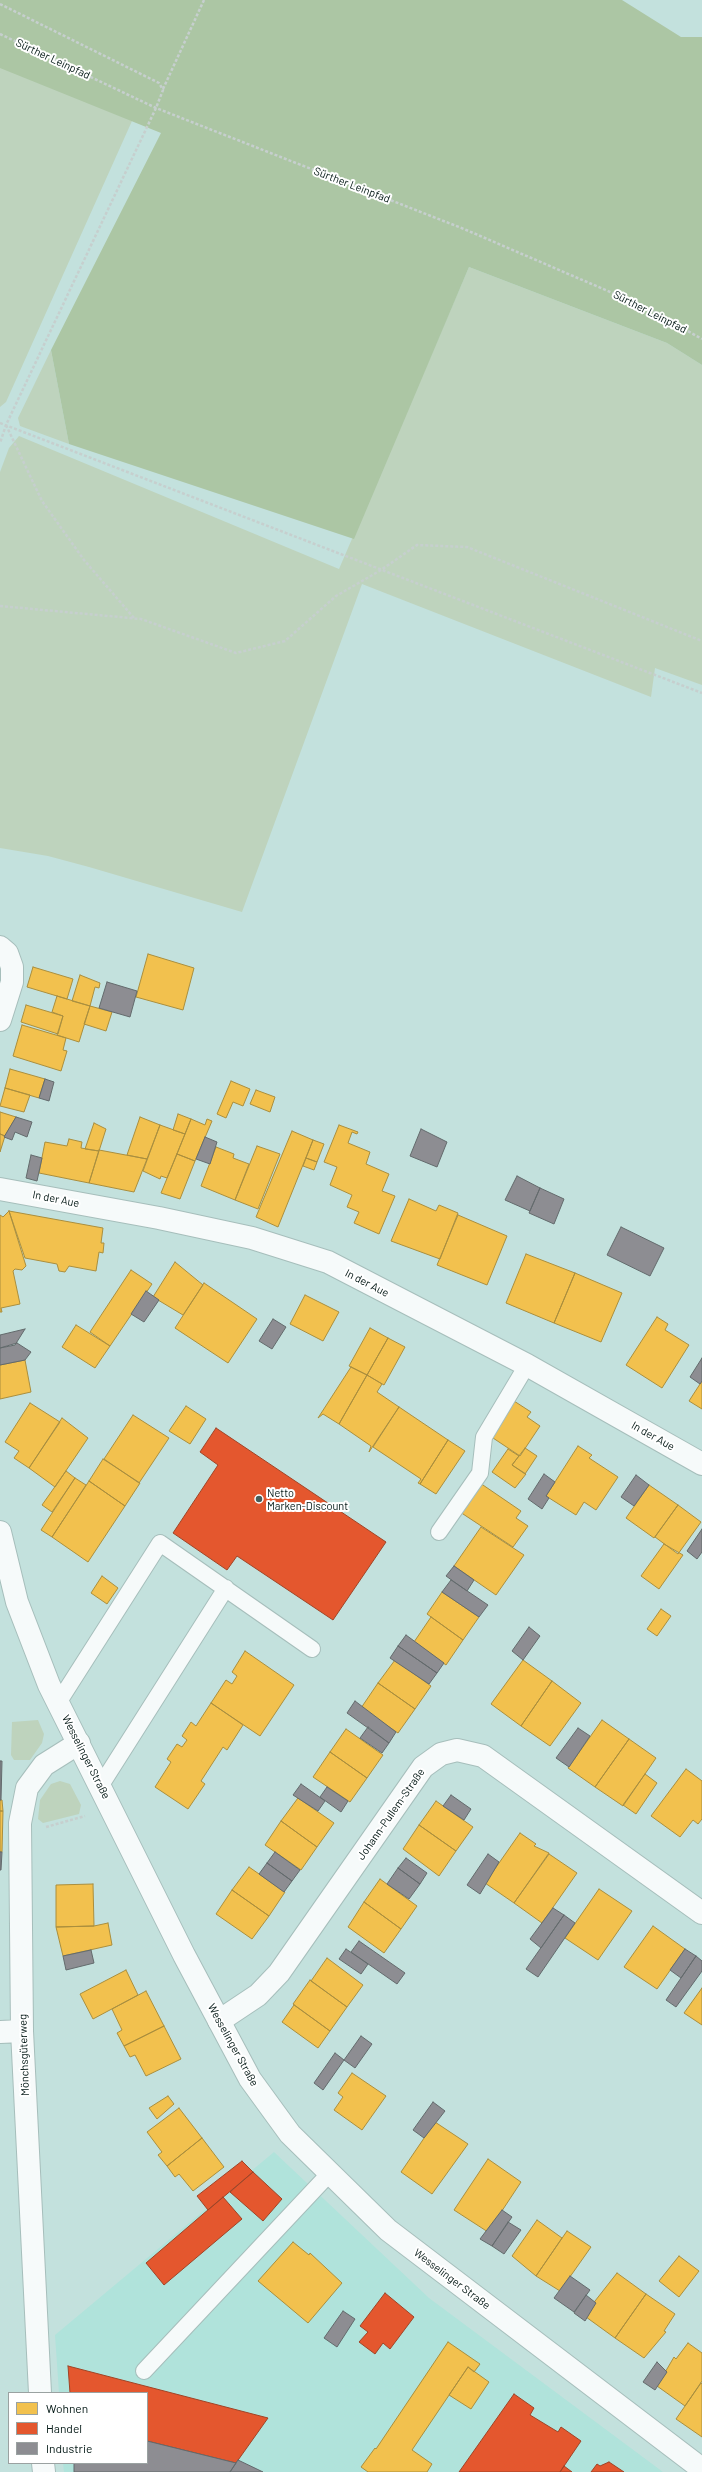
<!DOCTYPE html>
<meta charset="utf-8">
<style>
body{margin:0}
#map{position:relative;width:702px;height:2472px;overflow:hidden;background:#c3e1dd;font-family:Barlow,sans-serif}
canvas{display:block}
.legend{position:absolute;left:8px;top:2392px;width:140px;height:72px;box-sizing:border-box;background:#fff;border:1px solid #9aa2a1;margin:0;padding:5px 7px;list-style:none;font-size:12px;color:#021714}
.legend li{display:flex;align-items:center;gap:8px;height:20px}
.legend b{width:20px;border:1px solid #9aa2a1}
</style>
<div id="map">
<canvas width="702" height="2472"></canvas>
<ul class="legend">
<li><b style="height:11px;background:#f2c14e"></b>Wohnen</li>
<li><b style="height:11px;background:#e4572e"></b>Handel</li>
<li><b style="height:11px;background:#8d8d92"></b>Industrie</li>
</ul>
</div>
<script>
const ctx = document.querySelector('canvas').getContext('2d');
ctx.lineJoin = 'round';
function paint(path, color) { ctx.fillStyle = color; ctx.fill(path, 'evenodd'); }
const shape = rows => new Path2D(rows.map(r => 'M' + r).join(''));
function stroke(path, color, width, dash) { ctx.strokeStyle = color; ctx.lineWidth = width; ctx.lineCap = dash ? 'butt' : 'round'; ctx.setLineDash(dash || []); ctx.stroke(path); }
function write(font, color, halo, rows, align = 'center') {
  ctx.font = font + ' Barlow,sans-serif'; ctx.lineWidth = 4; ctx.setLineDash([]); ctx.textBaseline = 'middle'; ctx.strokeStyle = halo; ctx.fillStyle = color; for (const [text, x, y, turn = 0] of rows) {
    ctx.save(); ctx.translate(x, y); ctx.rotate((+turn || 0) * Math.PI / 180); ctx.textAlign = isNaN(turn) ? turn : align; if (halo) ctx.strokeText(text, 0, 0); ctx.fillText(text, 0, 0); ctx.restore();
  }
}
const built = shape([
 [274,2152,429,2298,663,2472,64,2472,63,2463,147,2463,147,2393,59,2393,55,2335]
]);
const green = shape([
 [0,42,132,121,6,402,0,407],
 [469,267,667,343,702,365,702,685,655,668,651,697,362,584,242,912,89,867,48,856,0,848,0,472,9,448,19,436,339,569],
 [51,350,69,444,20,426,18,418],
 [38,1720,44,1734,42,1743,30,1760,14,1760,11,1755,12,1722],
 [60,1781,70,1784,81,1805,79,1814,43,1823,38,1819,40,1800,51,1784]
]);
const forest = shape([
 [0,0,622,0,681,37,702,37,702,365,667,343,469,267,354,539,69,444,51,350,161,133,0,68]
]);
const homes = shape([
 [148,954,194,968,183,1010,136,997,148,954],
 [33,967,73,979,67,999,27,987,33,967],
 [80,975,100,983,99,988,95,987,90,1006,72,1001,80,975],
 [57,996,90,1006,79,1042,57,1035,63,1016,52,1012,57,996],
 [26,1005,63,1016,58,1034,21,1022,26,1005],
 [90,1006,112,1012,106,1031,84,1024,90,1006],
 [22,1025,66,1038,63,1050,67,1051,61,1071,13,1056,22,1025],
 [10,1069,45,1079,39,1098,5,1088,10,1069],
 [231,1081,250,1089,243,1106,233,1102,226,1118,217,1114,231,1081],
 [5,1088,30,1095,24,1112,0,1106,5,1088],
 [256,1090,275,1097,270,1112,250,1104,256,1090],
 [0,1112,16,1117,5,1136,0,1134,0,1112],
 [178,1114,191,1119,185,1134,173,1130,178,1114],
 [140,1117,160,1125,147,1159,127,1155,140,1117],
 [191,1119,205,1125,207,1119,212,1121,195,1161,177,1154,191,1119],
 [94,1123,106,1129,99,1151,85,1149,94,1123],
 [160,1125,185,1134,167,1178,161,1176,160,1179,143,1171,160,1125],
 [339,1125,358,1132,357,1134,352,1132,348,1143,370,1152,366,1164,389,1174,382,1191,395,1196,379,1234,354,1223,359,1212,347,1207,352,1195,330,1185,337,1167,324,1162,339,1125],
 [292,1131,313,1140,278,1227,256,1217,292,1131],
 [0,1134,5,1136,0,1152,0,1134],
 [69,1139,82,1142,81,1148,99,1151,89,1183,39,1173,45,1142,67,1146,69,1139],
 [313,1140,324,1144,317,1162,306,1158,313,1140],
 [257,1146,280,1154,258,1209,235,1200,257,1146],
 [216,1147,234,1154,233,1158,249,1164,235,1200,201,1186,216,1147],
 [99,1150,147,1159,134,1192,89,1183,99,1150],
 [177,1154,195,1161,180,1199,161,1193,177,1154],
 [306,1158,317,1162,314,1170,303,1166,306,1158],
 [409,1199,436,1211,439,1205,458,1213,440,1259,391,1241,409,1199],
 [9,1211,26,1266,22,1270,15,1269,13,1271,20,1304,1,1308,2,1312,0,1312,0,1215,3,1217,9,1211],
 [9,1211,103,1228,101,1243,104,1243,103,1253,99,1252,96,1271,69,1266,65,1272,59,1271,57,1264,25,1258,9,1211],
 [458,1215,507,1236,487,1285,437,1265,458,1215],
 [526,1254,575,1273,554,1323,506,1303,526,1254],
 [175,1262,203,1285,183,1315,153,1297,175,1262],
 [131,1270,152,1284,110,1346,90,1332,131,1270],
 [575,1273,622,1293,601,1342,554,1323,575,1273],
 [204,1283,257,1319,228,1363,175,1328,204,1283],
 [305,1295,339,1312,323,1341,290,1324,305,1295],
 [657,1317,668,1324,665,1330,689,1345,662,1388,626,1365,657,1317],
 [76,1325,110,1346,95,1368,62,1347,76,1325],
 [370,1328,388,1338,367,1375,349,1366,370,1328],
 [388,1338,405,1347,384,1385,367,1375,388,1338],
 [25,1360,31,1392,0,1399,0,1365,25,1360],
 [351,1367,367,1375,339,1424,323,1414,318,1418,351,1367],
 [367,1375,382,1384,377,1392,399,1407,369,1452,371,1446,339,1424,367,1375],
 [702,1381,702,1409,689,1401,702,1381],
 [514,1401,531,1412,527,1417,540,1426,520,1456,490,1436,514,1401],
 [30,1403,60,1422,29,1468,14,1458,19,1451,5,1442,30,1403],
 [186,1406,206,1419,190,1444,169,1431,186,1406],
 [399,1407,448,1440,420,1484,418,1483,421,1479,373,1447,399,1407],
 [133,1415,169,1438,139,1483,104,1459,133,1415],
 [62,1418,88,1438,55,1487,29,1468,62,1418],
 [448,1440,465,1451,436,1494,420,1484,448,1440],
 [578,1446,592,1455,589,1458,618,1477,596,1510,584,1502,576,1515,546,1496,578,1446],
 [525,1448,537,1456,525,1474,512,1465,525,1448],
 [508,1449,519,1456,512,1465,526,1474,515,1488,492,1472,508,1449],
 [103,1459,140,1483,125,1506,89,1481,103,1459],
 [66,1471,75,1478,52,1512,42,1505,66,1471],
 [75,1478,86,1485,52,1537,41,1530,75,1478],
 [89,1481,125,1506,88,1562,52,1537,89,1481],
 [480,1483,521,1511,516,1518,528,1526,513,1547,460,1512,480,1483],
 [649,1485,678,1505,654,1538,626,1518,649,1485],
 [678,1505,701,1522,678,1554,655,1537,678,1505],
 [481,1527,524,1555,496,1595,454,1566,481,1527],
 [664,1544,683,1555,659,1589,641,1576,664,1544],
 [102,1576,118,1588,107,1604,91,1593,102,1576],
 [442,1592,479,1617,463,1640,427,1614,442,1592],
 [661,1609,671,1616,657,1636,647,1629,661,1609],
 [431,1617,463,1640,446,1665,414,1642,431,1617],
 [245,1651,294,1685,260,1736,211,1703,226,1680,232,1684,237,1676,232,1672,245,1651],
 [395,1660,431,1686,415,1709,378,1683,395,1660],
 [523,1660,552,1681,521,1726,491,1704,523,1660],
 [552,1681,581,1703,550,1746,521,1726,552,1681],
 [378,1683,415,1709,398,1733,361,1708,378,1683],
 [211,1703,243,1725,227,1750,223,1747,201,1781,205,1784,188,1809,155,1787,171,1762,167,1759,177,1744,182,1747,187,1740,182,1736,191,1722,196,1726,211,1703],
 [602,1720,629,1739,595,1787,568,1768,602,1720],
 [346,1729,383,1755,367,1778,330,1752,346,1729],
 [629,1739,656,1758,623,1806,595,1787,629,1739],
 [330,1752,367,1778,350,1802,313,1777,330,1752],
 [686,1769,702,1781,702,1819,698,1824,693,1820,680,1837,651,1816,686,1769],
 [645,1774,657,1783,636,1814,623,1805,645,1774],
 [298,1798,334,1823,317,1847,281,1821,298,1798],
 [0,1800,2,1800,3,1811,0,1811,0,1800],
 [436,1801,473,1827,456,1851,419,1825,436,1801],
 [0,1811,3,1811,2,1852,0,1852,0,1811],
 [281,1821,317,1847,301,1870,265,1845,281,1821],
 [419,1825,456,1851,439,1876,403,1849,419,1825],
 [520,1833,536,1844,534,1846,549,1853,514,1903,485,1883,520,1833],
 [549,1854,577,1873,542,1923,514,1903,549,1854],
 [249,1867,285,1892,269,1916,232,1890,249,1867],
 [380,1879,417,1906,401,1929,364,1902,380,1879],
 [93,1884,94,1926,56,1927,56,1885,93,1884],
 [599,1889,632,1911,598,1960,565,1938,599,1889],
 [232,1890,269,1916,252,1939,216,1914,232,1890],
 [364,1902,401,1929,384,1953,348,1927,364,1902],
 [108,1923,112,1945,63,1956,56,1927,94,1926,108,1923],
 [653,1926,685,1949,657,1989,624,1967,653,1926],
 [327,1958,363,1985,347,2007,311,1981,327,1958],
 [126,1970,138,1995,93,2019,80,1994,126,1970],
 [310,1980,347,2007,330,2031,293,2004,310,1980],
 [702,1988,702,2025,684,2013,702,1988],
 [146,1991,164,2026,124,2046,117,2033,122,2030,112,2009,146,1991],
 [294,2005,330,2031,318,2048,282,2022,294,2005],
 [164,2026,181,2059,146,2076,135,2055,130,2057,124,2046,164,2026],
 [352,2073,386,2096,362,2130,334,2110,343,2097,338,2093,352,2073],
 [168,2096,174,2104,157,2119,149,2108,168,2096],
 [179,2108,202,2138,167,2166,158,2155,162,2152,147,2132,179,2108],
 [435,2122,468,2144,432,2194,401,2172,435,2122],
 [202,2138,224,2167,193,2191,179,2174,175,2177,167,2166,202,2138],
 [488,2159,521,2182,488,2232,454,2210,488,2159],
 [537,2220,562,2238,536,2276,512,2256,537,2220],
 [567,2231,591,2247,560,2291,536,2276,567,2231],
 [293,2242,309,2255,310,2253,342,2283,308,2323,258,2281,293,2242],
 [679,2256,699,2271,679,2297,659,2281,679,2256],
 [617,2273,646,2294,615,2338,586,2317,595,2301,617,2273],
 [646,2294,675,2314,664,2331,666,2332,644,2358,615,2338,646,2294],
 [448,2342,480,2364,474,2372,468,2367,412,2450,432,2464,427,2472,368,2472,361,2467,375,2448,376,2449,448,2342],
 [688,2343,702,2353,702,2381,685,2406,657,2386,674,2357,676,2359,688,2343],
 [468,2367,489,2382,471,2409,449,2395,468,2367],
 [701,2383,702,2384,702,2437,676,2419,701,2383]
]);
const shops = shape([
 [216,1428,386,1542,333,1620,237,1556,227,1570,173,1533,218,1465,200,1452,216,1428],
 [242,2161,253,2172,208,2210,197,2196,242,2161],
 [253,2172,282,2199,263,2221,230,2192,253,2172],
 [223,2197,242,2219,164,2285,146,2263,223,2197],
 [385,2293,414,2317,390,2349,383,2343,375,2354,359,2342,368,2332,360,2326,385,2293],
 [68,2366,268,2418,236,2463,147,2441,147,2393,70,2393,68,2366],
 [514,2394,534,2408,530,2415,558,2432,561,2427,581,2441,560,2472,459,2472,514,2394],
 [609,2462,624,2472,591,2472,597,2464,600,2466,609,2462],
 [564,2466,572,2472,560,2472,564,2466]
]);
const industry = shape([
 [107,982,137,991,130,1017,99,1008,107,982],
 [45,1079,54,1082,49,1101,39,1098,45,1079],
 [16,1117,32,1122,27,1137,15,1132,12,1140,4,1137,16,1117],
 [421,1129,447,1142,437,1167,410,1156,421,1129],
 [205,1137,217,1142,210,1164,196,1159,205,1137],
 [31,1155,42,1158,37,1181,26,1178,31,1155],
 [517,1176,540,1188,530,1211,505,1200,517,1176],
 [540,1188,564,1199,554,1224,529,1213,540,1188],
 [621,1227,664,1248,650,1276,607,1255,621,1227],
 [146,1291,159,1300,144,1322,131,1314,146,1291],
 [273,1319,286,1327,272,1349,259,1341,273,1319],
 [25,1329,15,1345,0,1348,0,1335,25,1329],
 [17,1343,31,1352,25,1360,0,1365,0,1348,17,1343],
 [702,1358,702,1381,700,1384,690,1377,702,1358],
 [544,1474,555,1482,546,1496,549,1498,542,1509,528,1499,544,1474],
 [636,1475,649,1485,634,1506,621,1497,636,1475],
 [702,1529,702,1552,697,1559,687,1551,702,1529],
 [454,1566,474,1580,467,1591,446,1576,454,1566],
 [451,1580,488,1605,479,1617,442,1592,451,1580],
 [529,1627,540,1636,523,1660,512,1651,529,1627],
 [406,1635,444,1663,437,1673,398,1646,406,1635],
 [398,1646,437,1673,429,1684,390,1658,398,1646],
 [355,1701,396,1732,389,1743,347,1713,355,1701],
 [368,1727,389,1743,382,1753,360,1738,368,1727],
 [578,1728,590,1736,569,1767,556,1758,578,1728],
 [0,1761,2,1761,1,1800,0,1800,0,1761],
 [301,1784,325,1801,318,1811,293,1795,301,1784],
 [327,1787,348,1801,341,1812,320,1797,327,1787],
 [451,1795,471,1809,464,1820,443,1806,451,1795],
 [0,1852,2,1852,1,1870,0,1870,0,1852],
 [275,1852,300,1870,292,1881,267,1863,275,1852],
 [488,1854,499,1862,480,1894,467,1885,488,1854],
 [406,1858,427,1873,420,1884,398,1868,406,1858],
 [267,1863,292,1881,284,1892,259,1874,267,1863],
 [398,1868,420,1884,409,1899,387,1884,398,1868],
 [553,1908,564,1915,541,1948,530,1939,553,1908],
 [564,1915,575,1923,538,1977,526,1969,564,1915],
 [359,1941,405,1973,397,1984,351,1952,359,1941],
 [346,1949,368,1964,361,1974,339,1959,346,1949],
 [685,1949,696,1956,681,1978,670,1970,685,1949],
 [91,1950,94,1963,66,1970,63,1956,91,1950],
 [696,1956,702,1961,702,1971,676,2007,666,2000,696,1956],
 [361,2036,372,2044,355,2068,344,2060,361,2036],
 [335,2053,344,2060,323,2090,314,2083,335,2053],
 [433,2102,445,2111,424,2138,413,2130,433,2102],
 [502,2210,512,2217,492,2246,480,2239,502,2210],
 [508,2222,521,2230,504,2254,492,2246,508,2222],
 [570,2276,590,2290,574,2312,554,2298,570,2276],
 [586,2295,596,2303,585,2321,574,2313,586,2295],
 [343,2311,355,2319,337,2347,324,2338,343,2311],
 [657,2362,667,2372,655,2390,643,2382,657,2362],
 [147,2441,236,2463,230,2472,74,2472,74,2463,147,2463,147,2441],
 [238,2460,263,2472,230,2472,238,2460]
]);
const path = shape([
 [0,4,159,83,163,90,156,108,6,425,0,443],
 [0,34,156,108,464,229,645,307,702,339],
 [163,89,204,0],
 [0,423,702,693],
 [6,425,42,501,84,560,134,618],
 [0,606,141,619,236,653,285,641,336,596,381,570,417,545,467,547,702,641],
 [46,1827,85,1816]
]);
const service = shape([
 [439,1532,480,1473,484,1437,527,1365],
 [58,1703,160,1543,312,1649],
 [101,1785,226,1588],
 [144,2371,329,2174]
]);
const minor = shape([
 [0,947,7,953,12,967,12,982,0,1020],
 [0,1189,159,1218,252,1238,328,1262,527,1365,702,1464],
 [219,2021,258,1995,279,1973,423,1767,441,1754,457,1750,483,1756,702,1913],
 [0,2032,22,2031],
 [40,2393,22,2031,20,1823,27,1788,44,1765,79,1743],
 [43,2463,44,2472]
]);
const tertiary = shape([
 [0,1532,17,1602,49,1685,184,1955,250,2079,290,2134,388,2230,702,2469]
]);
const markers = [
 [259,1499,4,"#465e5a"]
];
const streetNames = [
 ["Sürther Leinpfad",53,59,25],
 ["Sürther Leinpfad",352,185,21],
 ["Sürther Leinpfad",650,312,27],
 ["In der Aue",56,1199,11],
 ["In der Aue",367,1283,27],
 ["In der Aue",653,1436,29],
 ["Wesselinger Straße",86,1757,63],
 ["Johann-Pullem-Straße",391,1814,-55],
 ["Wesselinger Straße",233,2045,61],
 ["Mönchsgüterweg",24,2055,-92],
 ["Wesselinger Straße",452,2279,37]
];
const poiNames = [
 ["Netto",267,1493],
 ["Marken-Discount",267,1506]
];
paint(built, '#b0e3db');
paint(green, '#bed3bd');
paint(forest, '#acc6a4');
paint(homes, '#f2c14e');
stroke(homes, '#aa8e3d', 1);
paint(shops, '#e4572e');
stroke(shops, '#a04426', 1);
paint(industry, '#8d8d92');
stroke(industry, '#636a6c', 1);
stroke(service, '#a6bebb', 18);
stroke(minor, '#a6bebb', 24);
stroke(tertiary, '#a6bebb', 24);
stroke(path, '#c6cfce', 2.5, [3, 2]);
stroke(service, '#f6fafa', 16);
stroke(minor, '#f6fafa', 22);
stroke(tertiary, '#f6fafa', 22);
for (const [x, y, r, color] of markers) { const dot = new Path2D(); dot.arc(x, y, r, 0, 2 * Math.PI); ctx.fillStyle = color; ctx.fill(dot); stroke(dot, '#fff', 1.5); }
write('11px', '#021714', '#fff', streetNames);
write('11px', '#021714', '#fff', poiNames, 'left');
</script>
